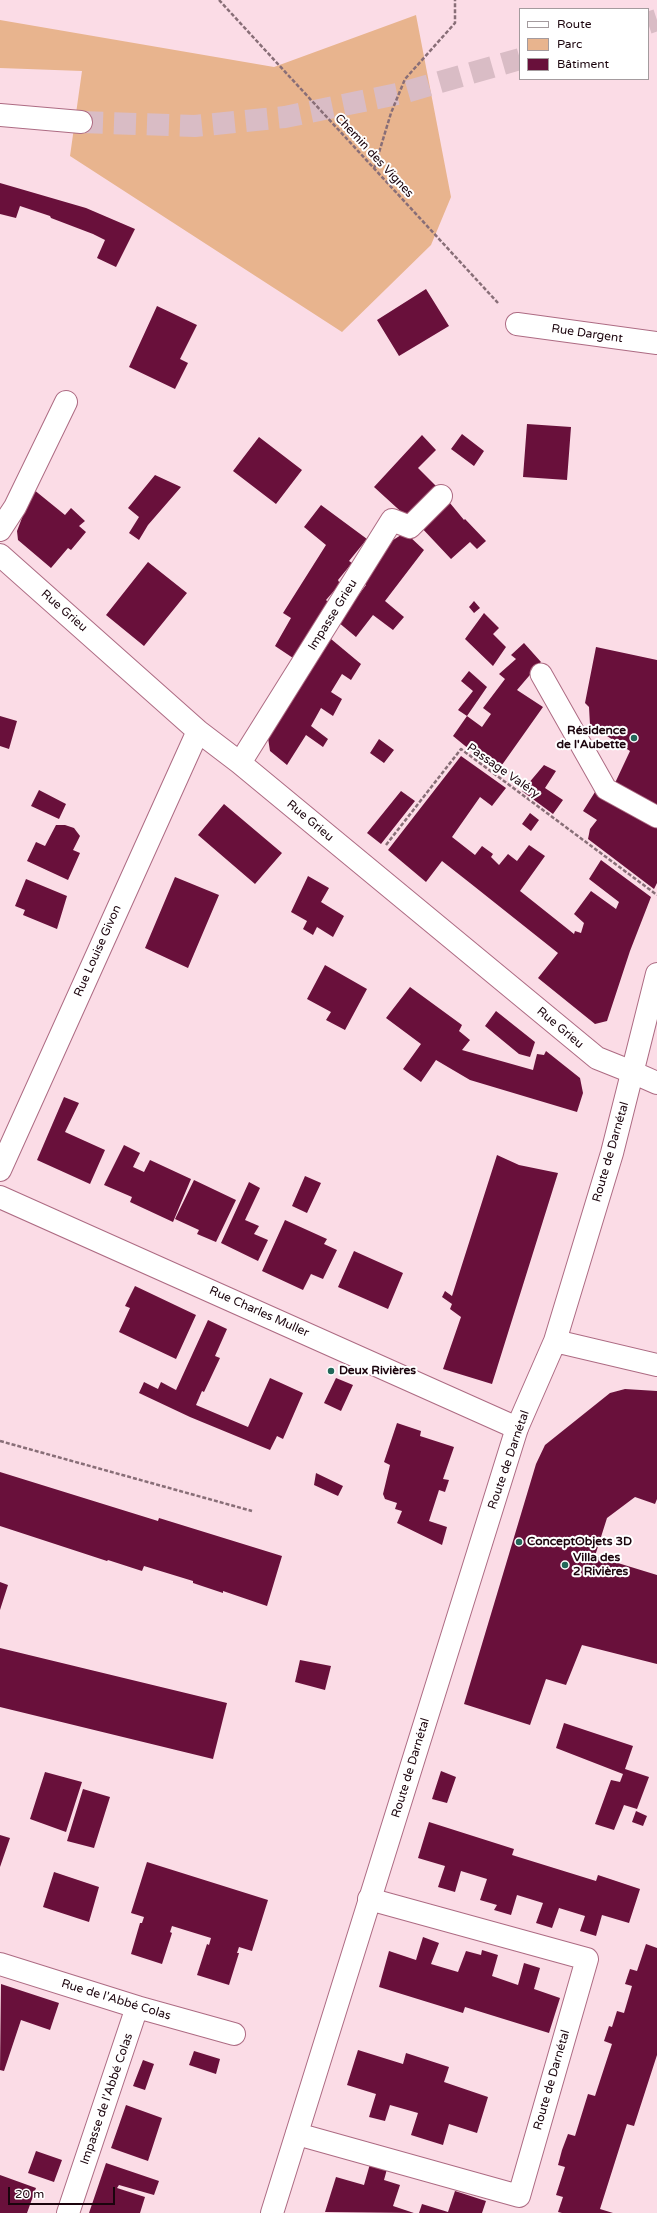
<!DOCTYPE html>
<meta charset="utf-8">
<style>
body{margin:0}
#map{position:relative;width:657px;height:2213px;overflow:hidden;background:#fbdce6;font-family:"Varela Round",sans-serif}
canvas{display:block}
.legend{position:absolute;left:519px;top:8px;width:130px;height:72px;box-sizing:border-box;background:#fff;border:1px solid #a49b9e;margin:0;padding:5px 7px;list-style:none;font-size:12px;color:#1b040d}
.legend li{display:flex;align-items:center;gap:8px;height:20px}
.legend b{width:20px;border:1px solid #a49b9e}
.scale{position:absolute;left:8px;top:2187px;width:107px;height:18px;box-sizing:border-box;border:2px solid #1b040d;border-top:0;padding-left:5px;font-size:12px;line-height:14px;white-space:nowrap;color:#1b040d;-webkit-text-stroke:3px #fff;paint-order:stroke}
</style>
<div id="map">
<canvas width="657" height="2213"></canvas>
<ul class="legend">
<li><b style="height:5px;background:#fff"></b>Route</li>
<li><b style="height:11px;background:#e8b48e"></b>Parc</li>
<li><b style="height:11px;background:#69103b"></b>Bâtiment</li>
</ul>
<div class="scale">20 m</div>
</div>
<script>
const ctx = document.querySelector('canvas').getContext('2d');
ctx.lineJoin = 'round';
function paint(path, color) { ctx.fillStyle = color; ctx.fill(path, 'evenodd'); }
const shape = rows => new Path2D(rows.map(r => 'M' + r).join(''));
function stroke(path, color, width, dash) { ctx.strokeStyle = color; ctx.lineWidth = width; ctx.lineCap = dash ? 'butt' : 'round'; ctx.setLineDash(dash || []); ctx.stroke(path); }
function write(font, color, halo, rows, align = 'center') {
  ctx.font = font + ' "Varela Round",sans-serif'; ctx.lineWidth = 4; ctx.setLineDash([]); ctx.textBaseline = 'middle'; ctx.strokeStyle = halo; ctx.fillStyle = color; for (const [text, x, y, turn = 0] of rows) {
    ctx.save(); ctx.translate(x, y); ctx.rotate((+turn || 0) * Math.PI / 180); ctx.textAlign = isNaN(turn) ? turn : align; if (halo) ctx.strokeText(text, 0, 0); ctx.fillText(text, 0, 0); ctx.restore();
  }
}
const green = shape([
 [416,15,451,197,431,245,342,332,70,156,82,71,0,68,0,20,274,67]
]);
const building = shape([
 [0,183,86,208,135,229,116,267,97,258,105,240,93,234,51,218,50,216,20,206,16,218,0,214],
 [426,289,449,326,399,356,377,320],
 [157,306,197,325,180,359,188,363,175,389,129,367],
 [527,424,571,427,567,480,523,477],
 [462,434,484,451,474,466,451,449],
 [422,435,436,450,418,468,437,487,408,518,374,487],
 [259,437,302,470,276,504,233,471],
 [155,475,181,487,148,525,139,540,129,533,139,517,128,508],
 [33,489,65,515,71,508,85,521,79,526,86,532,71,550,68,548,51,568,18,540,17,531],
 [445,497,464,520,465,519,486,541,477,549,470,542,451,559,419,525],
 [321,505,367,539,349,561,352,563,338,580,340,584,326,600,328,602,293,658,275,646,291,618,283,613,326,545,304,527],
 [401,535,409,536,424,550,385,601,404,617,393,630,373,615,356,637,338,622,366,585,364,583,390,542],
 [148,562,187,593,144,646,106,615],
 [474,601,480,608,474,613,469,607],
 [484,613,499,628,493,634,506,647,493,666,465,639],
 [331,639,361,664,351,680,342,674,331,692,342,699,333,716,321,708,311,726,328,739,323,747,306,735,287,765,270,751,268,738],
 [524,643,541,662,517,690,543,707,497,772,453,736,467,716,482,727,491,714,483,708,505,679,499,674,516,659,511,655],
 [596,647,657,660,657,807,615,783,630,751,590,725,589,707,585,703],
 [469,671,487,687,467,716,458,710,473,691,461,681],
 [0,716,17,721,9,749,0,746],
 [379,739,394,750,384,763,370,753],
 [461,756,506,788,492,806,480,797,452,837,475,855,482,846,493,854,491,857,499,865,508,854,517,861,529,845,545,856,520,891,574,934,575,931,581,933,584,923,574,914,591,891,616,909,619,902,589,879,601,860,651,897,630,951,607,1021,595,1024,538,978,558,953,470,883,442,861,426,882,388,850],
 [544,765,556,771,545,788,563,800,553,814,522,791],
 [39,790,66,804,59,819,31,806],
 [401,791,415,801,381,844,367,833],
 [595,792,657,826,657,883,654,889,588,839,590,829,597,820,583,811],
 [224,804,282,853,255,884,198,835],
 [530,813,539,820,531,831,522,824],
 [56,825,65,825,74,828,80,836,73,850,80,853,68,880,27,861,36,842,45,846],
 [308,876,329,888,321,902,344,916,333,937,317,927,313,935,303,929,307,921,291,912],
 [175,877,219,895,188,968,145,948],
 [26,879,67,896,57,929,23,915,25,910,15,906],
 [325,965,367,989,345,1030,326,1020,331,1012,307,999],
 [410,987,462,1025,459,1031,470,1040,462,1050,533,1070,537,1054,544,1055,546,1051,580,1078,583,1093,577,1112,470,1080,436,1060,421,1082,403,1069,421,1044,386,1018],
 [496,1011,535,1042,530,1057,519,1054,485,1026],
 [64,1097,79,1103,65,1132,105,1150,90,1184,37,1160],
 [124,1145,140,1153,133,1167,144,1172,150,1160,191,1179,173,1222,130,1202,132,1197,104,1185],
 [497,1155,519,1165,558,1173,492,1384,443,1369,461,1317,450,1309,452,1304,442,1297,445,1291,452,1296],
 [305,1176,321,1183,307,1213,292,1206],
 [194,1180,236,1200,216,1242,197,1234,199,1230,175,1219],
 [249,1182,260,1188,245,1220,259,1226,254,1234,268,1240,258,1261,221,1243],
 [285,1220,327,1239,324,1244,337,1250,323,1279,311,1274,303,1290,262,1271],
 [354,1251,403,1273,388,1309,338,1287],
 [135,1286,196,1315,176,1359,119,1332,130,1308,125,1306],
 [208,1320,227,1329,215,1356,220,1358,204,1392,202,1391,196,1405,248,1427,270,1378,303,1393,283,1439,277,1436,270,1450,190,1417,139,1393,144,1382,158,1389,161,1382,176,1390],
 [336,1378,353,1385,341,1411,324,1403],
 [625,1389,657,1391,657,1499,655,1504,635,1497,607,1518,595,1556,657,1575,657,1664,582,1645,566,1685,546,1679,530,1725,464,1704,536,1464,545,1445,610,1393],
 [397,1423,421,1431,420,1436,454,1447,443,1479,449,1480,445,1492,439,1490,429,1521,447,1527,442,1545,397,1523,402,1511,395,1509,397,1503,385,1499,383,1494,390,1465,384,1462],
 [0,1472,158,1521,159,1518,282,1556,267,1606,223,1591,223,1593,193,1583,193,1581,144,1566,142,1571,108,1560,107,1561,0,1526],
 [316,1473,343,1486,338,1496,314,1485],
 [0,1582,8,1585,0,1610],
 [0,1648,227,1703,213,1759,0,1707],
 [300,1660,331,1666,325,1690,295,1682],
 [564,1723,633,1746,625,1769,649,1777,637,1809,624,1805,614,1830,595,1824,611,1780,620,1782,623,1774,556,1748],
 [441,1771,456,1777,447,1803,432,1799],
 [45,1772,82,1782,66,1832,30,1819],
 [83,1789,110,1797,94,1848,67,1841],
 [636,1811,647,1816,643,1826,632,1822],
 [429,1822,514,1849,512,1855,596,1881,598,1875,640,1889,629,1923,602,1915,596,1936,580,1931,585,1916,559,1908,552,1928,536,1923,543,1903,517,1895,511,1915,494,1910,497,1905,480,1900,487,1879,461,1871,455,1892,438,1887,445,1866,418,1858],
 [0,1835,10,1838,0,1867],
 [147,1862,268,1900,252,1951,239,1947,237,1953,239,1953,229,1985,197,1975,207,1944,209,1945,211,1938,172,1926,170,1932,172,1933,162,1964,131,1954,140,1923,142,1923,144,1917,131,1913],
 [54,1872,99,1887,89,1922,43,1907],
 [423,1937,439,1943,431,1964,458,1972,466,1951,481,1955,482,1950,498,1955,492,1976,518,1985,524,1963,540,1968,534,1989,560,1998,549,2033,465,2007,463,2013,379,1987,389,1951,416,1960],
 [646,1944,657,1948,657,2055,634,2126,627,2124,600,2209,613,2213,562,2213,558,2212,563,2197,556,2195,565,2167,558,2165,562,2150,568,2134,575,2136,588,2094,595,2096,612,2044,604,2041,609,2026,612,2027,617,2011,624,2013,632,1986,625,1984,630,1969,637,1971],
 [1,1984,59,2003,50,2030,21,2020,4,2071,0,2070],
 [358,2050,403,2064,406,2053,449,2067,444,2082,488,2097,477,2133,449,2124,443,2145,411,2135,418,2113,390,2105,385,2121,369,2117,376,2094,347,2085],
 [194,2051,220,2059,216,2074,189,2065],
 [143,2060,154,2064,145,2090,133,2086],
 [126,2105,162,2118,148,2161,111,2148],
 [36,2151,62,2160,54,2182,28,2173],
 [106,2163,159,2181,154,2195,119,2185,117,2188,145,2197,140,2213,89,2213],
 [370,2164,387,2169,384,2180,400,2185,393,2206,414,2213,325,2212,336,2177,364,2185],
 [0,2175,36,2188,27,2213,0,2213],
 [455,2191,486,2201,482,2213,419,2213,422,2204,448,2212]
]);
const tertiaryTunnel = shape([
 [648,23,657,20],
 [81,122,195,126,285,117,402,93,520,59]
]);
const path = shape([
 [219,0,498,303],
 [374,169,391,113,405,79,455,23,455,0],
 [386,845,461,749,657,895],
 [0,1441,252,1511]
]);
const service = shape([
 [541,674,606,789,657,817]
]);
const minor = shape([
 [517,324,657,343],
 [0,530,15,507,66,402],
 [0,555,198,731,240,763,597,1058,632,1072],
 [240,763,392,520,410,527,441,496],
 [0,1170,198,731],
 [0,1197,517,1428],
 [0,1964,137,2007,234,2034],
 [297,2134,519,2196,587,1959,369,1899],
 [68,2213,137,2007]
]);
const tertiary = shape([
 [0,115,81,122],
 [632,1072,657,1083],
 [555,1341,657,1365],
 [272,2213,517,1428,555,1341,612,1153,657,974]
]);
const markers = [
 [634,738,4,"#226759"],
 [331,1371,4,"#226759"],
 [519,1542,4,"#226759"],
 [565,1565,4,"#226759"]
];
const streetNames = [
 ["Chemin des Vignes",374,156,47],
 ["Rue Dargent",587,334,8],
 ["Rue Grieu",64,611,41],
 ["Impasse Grieu",333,615,-58],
 ["Passage Valéry",503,771,35],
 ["Rue Grieu",310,821,40],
 ["Rue Louise Givon",98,951,-66],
 ["Rue Grieu",560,1028,40],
 ["Route de Darnétal",611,1152,-74],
 ["Rue Charles Muller",259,1312,24],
 ["Route de Darnétal",509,1460,-71],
 ["Route de Darnétal",411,1768,-73],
 ["Rue de l'Abbé Colas",116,2000,17],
 ["Route de Darnétal",552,2080,-74],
 ["Impasse de l'Abbé Colas",107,2099,-71]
];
const poiNames = [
 ["Résidence",626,731,"right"],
 ["de l'Aubette",626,745,"right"],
 ["Deux Rivières",339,1371],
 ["ConceptObjets 3D",527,1542],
 ["Villa des",573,1558],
 ["2 Rivières",573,1572]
];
paint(green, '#e8b48e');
paint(building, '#69103b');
stroke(tertiaryTunnel, '#d9bcc5', 22, [22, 11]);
stroke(service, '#ad6b83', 23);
stroke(minor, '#ad6b83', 24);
stroke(tertiary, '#ad6b83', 24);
stroke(path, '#886e77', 2.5, [4, 2]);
stroke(service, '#fff', 21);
stroke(minor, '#fff', 22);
stroke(tertiary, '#fff', 22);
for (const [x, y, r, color] of markers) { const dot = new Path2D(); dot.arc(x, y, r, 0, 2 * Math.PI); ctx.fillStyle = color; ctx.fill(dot); stroke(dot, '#fff', 1.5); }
write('12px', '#1b040d', '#fff', streetNames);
write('bold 12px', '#1b040d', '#fff', poiNames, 'left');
</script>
